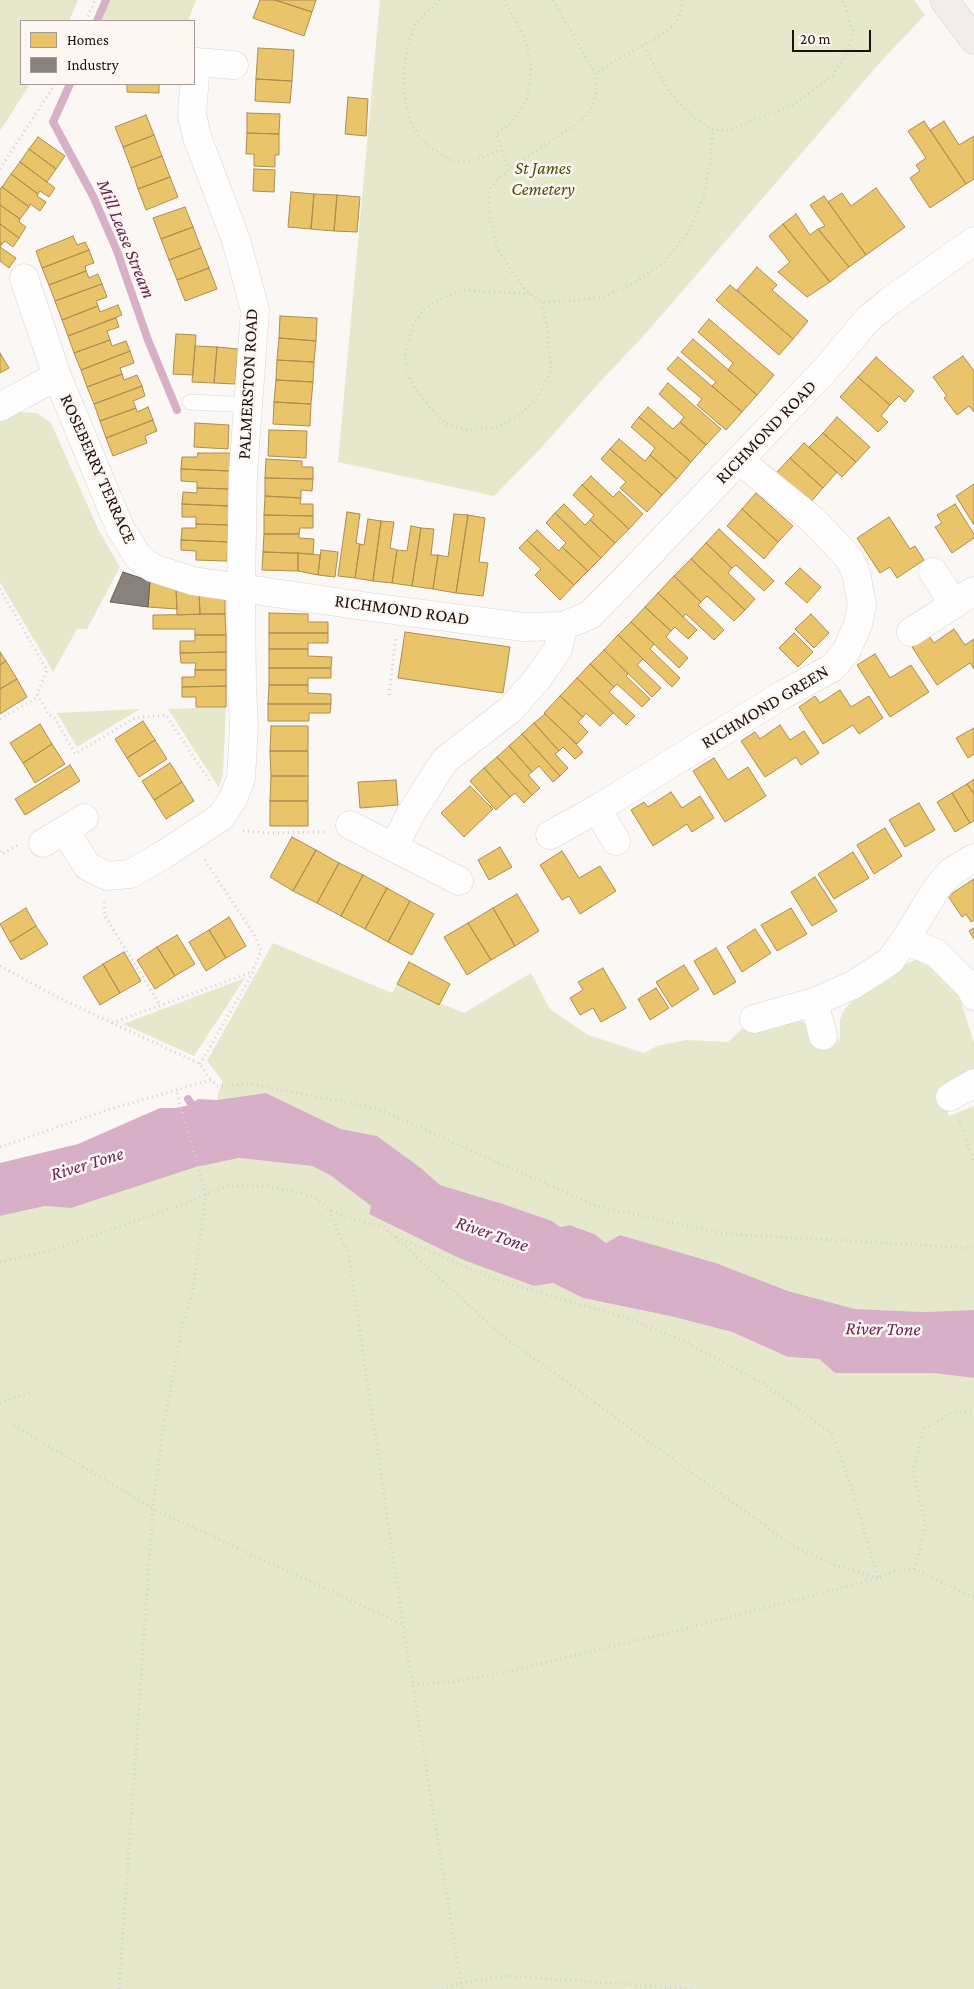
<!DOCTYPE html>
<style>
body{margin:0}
#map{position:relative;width:974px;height:1989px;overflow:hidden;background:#faf7f5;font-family:"Crimson Pro",serif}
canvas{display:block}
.legend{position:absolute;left:20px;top:20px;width:175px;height:65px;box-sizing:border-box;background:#fdf6f2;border:1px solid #a49a96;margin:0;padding:6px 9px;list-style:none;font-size:15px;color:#1e110b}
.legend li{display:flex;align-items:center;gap:10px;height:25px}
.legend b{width:25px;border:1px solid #a49a96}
.scale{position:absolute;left:792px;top:30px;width:79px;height:22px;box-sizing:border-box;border:2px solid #1e110b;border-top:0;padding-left:6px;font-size:15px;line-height:18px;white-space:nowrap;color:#1e110b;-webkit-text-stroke:4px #fdf6f2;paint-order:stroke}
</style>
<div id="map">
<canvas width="974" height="1989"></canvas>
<ul class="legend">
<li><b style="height:14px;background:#e9c46a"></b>Homes</li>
<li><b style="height:14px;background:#8a817c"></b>Industry</li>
</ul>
<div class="scale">20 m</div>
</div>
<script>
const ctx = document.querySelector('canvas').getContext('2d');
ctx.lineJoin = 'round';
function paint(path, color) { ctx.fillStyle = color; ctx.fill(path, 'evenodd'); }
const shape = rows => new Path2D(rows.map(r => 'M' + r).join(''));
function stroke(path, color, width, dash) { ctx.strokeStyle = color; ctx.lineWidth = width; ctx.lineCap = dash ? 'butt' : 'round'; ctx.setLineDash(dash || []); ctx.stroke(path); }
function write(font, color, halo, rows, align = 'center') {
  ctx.font = font + ' "Crimson Pro",serif'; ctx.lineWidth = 5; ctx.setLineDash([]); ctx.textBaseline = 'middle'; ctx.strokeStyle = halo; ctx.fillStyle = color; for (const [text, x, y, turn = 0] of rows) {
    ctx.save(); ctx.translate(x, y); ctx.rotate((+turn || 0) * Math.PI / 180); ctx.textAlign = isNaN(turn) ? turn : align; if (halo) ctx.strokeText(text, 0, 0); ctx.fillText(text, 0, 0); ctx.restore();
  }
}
const green = shape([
 [0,0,78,0,69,21,21,21,21,84,30,84,0,131],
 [109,0,196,0,188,21,102,21],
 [380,0,914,0,925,15,883,59,647,332,599,383,541,448,494,496,338,462],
 [20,412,37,413,51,423,99,531,120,567,87,629,77,629,53,672,0,582,0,421],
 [226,707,223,774,219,788,168,709],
 [140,709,77,747,57,713],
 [273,943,392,993,397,984,438,1005,440,1003,464,1013,531,973,550,1009,588,1035,644,1053,657,1046,686,1040,728,1042,742,1029,754,1024,792,1018,803,1022,812,1031,815,1046,840,1039,840,1019,846,1007,854,1000,890,979,902,966,919,958,930,965,958,993,974,1043,974,1071,940,1092,949,1116,974,1106,974,1310,924,1312,855,1309,788,1291,716,1263,620,1235,606,1243,594,1234,571,1225,560,1227,551,1221,503,1204,440,1185,421,1168,377,1136,341,1129,266,1093,217,1100,222,1080,207,1061],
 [245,978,194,1056,123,1024],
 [239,1158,312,1166,330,1175,371,1206,369,1214,534,1286,553,1283,583,1298,670,1316,732,1332,788,1357,819,1359,835,1373,933,1373,974,1378,974,1989,0,1989,0,1216,45,1206,71,1208,196,1167]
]);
const water = shape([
 [266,1093,341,1129,377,1136,421,1168,440,1185,503,1204,552,1221,560,1227,570,1225,594,1234,606,1243,620,1235,716,1263,788,1291,855,1309,924,1312,974,1310,974,1378,933,1373,835,1373,819,1359,788,1357,732,1332,670,1316,583,1298,553,1283,534,1286,461,1259,369,1214,371,1206,330,1175,312,1166,239,1158,196,1167,71,1208,45,1206,0,1216,0,1163,78,1144,160,1108,175,1108,190,1105,198,1099,217,1100]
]);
const homes = shape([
 [260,0,275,0,312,12,304,36,253,18,260,0],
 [275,0,316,0,312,12,275,0],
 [258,48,294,50,292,81,256,79,258,48],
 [256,79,292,81,290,103,255,101,256,79],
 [127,84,159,84,159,93,127,92,127,84],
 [348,97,368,99,366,136,345,134,348,97],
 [247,113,280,114,279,134,247,133,247,113],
 [146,115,154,135,123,147,115,127,146,115],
 [924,121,966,184,930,208,910,178,920,171,916,165,926,158,908,131,924,121],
 [944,121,959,145,974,136,974,179,966,184,930,130,944,121],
 [247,133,279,134,279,155,275,155,275,167,254,166,254,154,246,154,247,133],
 [154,135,162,156,131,168,123,147,154,135],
 [38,137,65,156,56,169,29,149,38,137],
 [29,149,56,169,47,182,20,162,29,149],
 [162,156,170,177,138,189,131,168,162,156],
 [20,162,55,188,49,197,40,191,38,194,11,174,20,162],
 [254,169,275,170,274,192,253,191,254,169],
 [11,174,38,194,37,196,46,202,40,211,30,204,29,207,2,187,11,174],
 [170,177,178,197,146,210,138,189,170,177],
 [2,187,29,207,20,219,0,205,0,189,2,187],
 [876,188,905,227,866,255,828,202,842,193,851,206,876,188],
 [291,192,314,194,311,229,288,227,291,192],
 [314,194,337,195,334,231,311,229,314,194],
 [337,195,360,197,357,232,334,231,337,195],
 [824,196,866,255,849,267,818,229,825,226,810,205,824,196],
 [0,205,20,219,19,222,26,227,19,238,0,224,0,205],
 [185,207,193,227,161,239,153,218,185,207],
 [796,214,810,235,818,229,849,267,830,282,783,224,796,214],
 [0,224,19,238,13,247,5,241,2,244,0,243,0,224],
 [783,224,830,282,807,297,778,272,790,262,769,236,783,224],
 [193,227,201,248,169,260,161,239,193,227],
 [73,236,77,245,85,242,89,250,42,268,36,251,73,236],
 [0,243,2,244,0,247,16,258,9,268,0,261,0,243],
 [201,248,209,268,177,280,169,260,201,248],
 [89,250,94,263,85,266,86,271,49,285,42,268,89,250],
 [757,267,777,285,772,290,808,321,793,339,737,290,757,267],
 [209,268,217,289,185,301,177,280,209,268],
 [86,271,89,278,98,274,102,284,55,301,49,285,86,271],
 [102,284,107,297,96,301,98,306,62,320,55,301,102,284],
 [730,285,793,339,779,355,716,300,730,285],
 [118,305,122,315,68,336,62,320,98,306,100,312,118,305],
 [280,316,317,318,316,341,279,338,280,316],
 [116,318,119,327,107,331,110,340,74,353,68,336,116,318],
 [709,319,774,375,757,395,728,370,733,363,698,332,709,319],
 [176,334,196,335,193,375,173,374,176,334],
 [279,338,316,341,314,362,277,360,279,338],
 [693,339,757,395,742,412,712,386,716,382,681,352,693,339],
 [110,340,112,346,126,341,130,351,81,370,74,353,110,340],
 [195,346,217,347,214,383,192,382,195,346],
 [217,347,238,349,235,384,214,383,217,347],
 [130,351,134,363,120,368,122,374,87,387,81,370,130,351],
 [0,353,9,368,0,373,0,353],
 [963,356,974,371,974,412,969,406,957,415,944,398,947,396,933,377,963,356],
 [678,357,742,412,726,430,697,405,702,399,667,369,678,357],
 [876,357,914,391,905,402,899,396,890,405,858,377,876,357],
 [277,360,314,362,313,382,276,380,277,360],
 [122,374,124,380,137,375,142,386,94,404,87,387,122,374],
 [858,377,890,405,881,416,888,422,878,432,840,397,858,377],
 [276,380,313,382,311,404,274,402,276,380],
 [668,383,721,429,706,445,680,422,684,417,659,394,668,383],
 [142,386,145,396,133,401,136,408,100,421,94,404,142,386],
 [274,402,311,404,310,426,273,424,274,402],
 [148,407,153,420,106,438,100,421,136,408,137,412,148,407],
 [648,407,673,429,680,422,706,445,691,462,639,417,648,407],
 [639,417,691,462,677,479,650,455,655,448,631,427,639,417],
 [837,417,870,447,856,462,823,433,837,417],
 [153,420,157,431,145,436,147,443,113,456,106,438,153,420],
 [195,423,229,425,228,449,194,447,195,423],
 [269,430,307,431,306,458,268,456,269,430],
 [823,433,856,462,842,477,809,447,823,433],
 [619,439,645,461,650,455,677,479,662,495,610,449,619,439],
 [804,443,837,472,823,488,790,458,804,443],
 [610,449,662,495,647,512,620,488,626,482,601,459,610,449],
 [198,453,231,453,230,471,181,469,182,457,197,457,198,453],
 [790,458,823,488,809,504,776,473,790,458],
 [266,459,302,461,302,467,313,467,313,479,265,478,266,459],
 [181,469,230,471,230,489,197,488,197,482,181,481,181,469],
 [591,476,613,497,619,491,643,514,629,529,582,485,591,476],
 [265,478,313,479,312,491,301,490,301,498,265,496,265,478],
 [974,484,974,525,956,496,974,484],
 [582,485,629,529,615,543,590,520,594,515,573,495,582,485],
 [197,488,230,489,229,506,182,504,183,492,197,493,197,488],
 [756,493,793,526,778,542,742,509,756,493],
 [265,496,301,498,300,504,313,504,313,516,264,515,265,496],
 [182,504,229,506,228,525,196,524,196,517,182,517,182,504],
 [564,504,585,525,590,520,615,543,601,558,555,513,564,504],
 [955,504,974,534,974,538,952,553,935,527,942,523,937,515,955,504],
 [742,509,778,542,764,559,727,526,742,509],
 [347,512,360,514,356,543,360,544,355,578,338,576,347,512],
 [555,513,601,558,588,571,562,547,566,543,546,523,555,513],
 [454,514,468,515,456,593,433,589,438,555,448,557,454,514],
 [264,515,313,516,313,528,300,528,299,534,264,534,264,515],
 [468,515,485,518,479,562,488,563,483,596,456,593,468,515],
 [889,517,910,549,915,546,924,560,897,578,890,567,880,573,857,538,889,517],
 [368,519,381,521,373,581,355,578,360,544,364,545,368,519],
 [381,521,394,522,390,548,397,550,392,583,373,581,381,521],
 [196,524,228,525,228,542,181,540,182,528,196,528,196,524],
 [411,526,421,528,412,586,392,583,397,550,407,551,411,526],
 [421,528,434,529,431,555,438,555,433,589,412,586,421,528],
 [719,529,774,581,764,591,736,565,732,568,706,543,719,529],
 [537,530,559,551,562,547,588,571,574,585,527,540,537,530],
 [264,534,299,534,299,538,314,539,313,554,263,552,264,534],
 [181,540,228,542,227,561,196,560,196,551,181,550,181,540],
 [527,540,574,585,560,600,535,575,541,569,519,548,527,540],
 [706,543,732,568,728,573,755,599,745,610,691,559,706,543],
 [321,550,338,552,335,577,318,575,321,550],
 [263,552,298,553,298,571,262,570,263,552],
 [298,553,320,555,318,575,298,571,298,553],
 [691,559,745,610,734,621,707,596,701,602,674,576,691,559],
 [800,568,821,587,807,603,785,583,800,568],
 [674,576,701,602,698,605,724,630,714,640,686,614,683,617,658,593,674,576],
 [150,581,176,587,177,609,148,607,150,581],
 [176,587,199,592,200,614,177,615,176,587],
 [199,592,225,597,225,614,200,614,199,592],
 [658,593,697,630,688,639,675,627,671,631,645,607,658,593],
 [645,607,671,631,666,637,688,658,679,668,631,622,645,607],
 [269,613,308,614,308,622,328,622,328,633,269,633,269,613],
 [225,614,226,635,195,635,195,629,153,629,153,615,225,614],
 [811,614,829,633,814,648,795,629,811,614],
 [631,622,654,644,650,649,680,678,672,687,618,635,631,622],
 [954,629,965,645,974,639,974,669,970,663,937,685,912,647,929,636,934,643,954,629],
 [405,632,510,647,503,693,398,678,405,632],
 [269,633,328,633,328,643,308,643,308,649,269,649,269,633],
 [794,633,813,652,798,667,779,648,794,633],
 [195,635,226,635,226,652,180,653,180,641,195,641,195,635],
 [618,635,643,659,637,665,661,688,652,697,604,650,618,635],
 [269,649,308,649,308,656,332,657,331,668,269,668,269,649],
 [604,650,628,674,626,676,650,699,642,707,617,684,614,687,590,664,604,650],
 [0,652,6,661,0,665,0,652],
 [226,652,226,670,195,670,196,663,181,663,180,653,226,652],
 [875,654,890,678,911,665,929,692,890,717,857,665,875,654],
 [6,661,17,679,0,689,0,665,6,661],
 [590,664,614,687,609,692,635,716,626,725,577,678,590,664],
 [269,668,331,668,331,678,308,678,308,685,269,685,269,668],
 [195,670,226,670,226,686,182,687,182,677,195,677,195,670],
 [577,678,613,713,600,726,586,713,583,717,560,696,577,678],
 [17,679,27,697,0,714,0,689,17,679],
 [269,685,308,685,308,693,331,694,331,704,268,704,269,685],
 [226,686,226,707,196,707,196,697,182,697,182,687,226,686],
 [840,690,851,707,869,696,883,718,859,734,853,725,823,744,799,707,815,696,820,703,840,690],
 [560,696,583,717,578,722,588,732,577,744,544,713,560,696],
 [268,704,331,704,330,713,309,713,309,721,268,721,268,704],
 [545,714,573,741,583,752,575,759,563,747,559,751,534,723,545,714],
 [143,721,155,740,127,758,115,739,143,721],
 [534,723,559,751,555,754,568,768,560,776,522,734,534,723],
 [40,724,52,744,23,763,10,743,40,724],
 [780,725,790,740,804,731,819,753,801,765,796,757,765,777,741,741,755,732,760,739,780,725],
 [271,726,308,726,308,751,270,751,271,726],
 [974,728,974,754,968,758,956,738,974,728],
 [522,734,560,776,553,782,539,766,532,772,509,746,522,734],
 [155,740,167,759,139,777,127,758,155,740],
 [52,744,65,764,35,783,23,763,52,744],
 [509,746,532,772,528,775,540,788,532,795,497,757,509,746],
 [270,751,308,751,308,776,271,776,270,751],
 [497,757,532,795,524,803,515,793,510,797,484,768,497,757],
 [714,758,728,780,748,767,766,796,725,822,693,771,714,758],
 [170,763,182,782,154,800,142,781,170,763],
 [70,765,80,781,25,815,15,799,70,765],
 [484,768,510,797,496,810,470,781,484,768],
 [271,776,308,776,308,801,270,801,271,776],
 [974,779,974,794,967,784,974,779],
 [396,780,398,805,360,808,358,782,396,780],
 [182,782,194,801,166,819,154,800,182,782],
 [967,784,974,794,974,821,970,823,952,793,967,784],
 [470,786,493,809,464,837,441,813,470,786],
 [671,792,682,808,700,796,714,818,692,832,687,824,653,846,631,810,644,802,648,807,671,792],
 [952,793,970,823,955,832,937,802,952,793],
 [270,801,308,801,308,826,270,826,270,801],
 [919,803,935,830,905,847,889,820,919,803],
 [885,828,902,856,874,874,857,845,885,828],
 [292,837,316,850,293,891,270,877,292,837],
 [500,847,512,867,489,880,478,860,500,847],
 [316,850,339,863,317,903,293,891,316,850],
 [562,851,579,878,600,866,616,891,580,914,569,896,562,900,540,865,562,851],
 [853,852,869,878,834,899,818,874,853,852],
 [339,863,363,875,341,916,317,903,339,863],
 [363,875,387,888,365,929,341,916,363,875],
 [815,877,837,911,812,926,791,892,815,877],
 [974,879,974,920,971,922,966,914,962,917,948,896,974,879],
 [387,888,410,901,388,942,365,929,387,888],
 [517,894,539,931,515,946,493,908,517,894],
 [410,901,434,914,412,955,388,942,410,901],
 [26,908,36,926,10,942,0,924,26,908],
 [493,908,515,946,491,960,468,923,493,908],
 [791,908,807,934,777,951,761,925,791,908],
 [229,917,246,946,226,958,209,930,229,917],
 [468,923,491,960,467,975,444,937,468,923],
 [36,926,48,944,21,960,10,942,36,926],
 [974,928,974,939,969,931,974,928],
 [755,929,771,953,742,972,727,947,755,929],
 [209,930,226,958,206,971,189,942,209,930],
 [177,935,195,964,175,976,157,947,177,935],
 [157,947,175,976,155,989,137,960,157,947],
 [716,948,736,982,714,995,694,961,716,948],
 [124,952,141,981,120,993,103,964,124,952],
 [409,962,450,984,439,1005,397,984,409,962],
 [103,964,120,993,100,1005,83,977,103,964],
 [684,965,699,989,672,1007,656,982,684,965],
 [603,968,626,1008,601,1022,593,1008,580,1015,570,998,583,990,578,982,603,968],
 [656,988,669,1008,650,1020,638,999,656,988]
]);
const industry = shape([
 [123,572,150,581,148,607,110,602,123,572]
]);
const stream = shape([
 [97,21,106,0],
 [70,84,53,122,93,196,117,251,148,340,177,410],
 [188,1099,197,1112]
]);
const path = shape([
 [440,0,415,24,407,48,404,75,405,98,411,124,420,138,434,150,456,163,474,160,501,150],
 [504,0,523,34,531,61,530,81,527,98,519,113,508,125,496,134,509,169],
 [553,0,595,73],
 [682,0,682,7,677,22,664,33,595,73,597,92,589,113,574,126,520,161,499,178,489,190,489,214,498,250,516,278,530,294,542,302,569,301,602,297,636,282,665,261,689,231,704,196,710,163,713,130],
 [86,21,95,0],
 [643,46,669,91,683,107,696,119,713,130,730,130,794,104,833,75,848,51,853,32,843,0],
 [0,169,55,84],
 [530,294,462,290,442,298,424,309,412,327,405,353,406,371,416,390,430,408,446,424,469,430,498,427,518,416,538,397,551,372,548,333,542,302],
 [0,589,47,670,37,694,49,715,54,717,75,754,135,718,166,715,211,783],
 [389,695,396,636],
 [0,719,38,697],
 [243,831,269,833,324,832],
 [0,851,2,854,18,845],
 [104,902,105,916,160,1005],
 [0,966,57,997,200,1064,211,1080],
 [112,1023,252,972],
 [200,1064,250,978,261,951,255,936,204,859],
 [959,1121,974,1163],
 [0,1147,110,1109,211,1080,217,1086,250,1084,376,1108,596,1206,725,1234,974,1248],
 [330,1210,340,1238,348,1250,403,1624,462,1989],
 [397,1237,497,1280,630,1319,685,1342,761,1382,832,1434,851,1485,878,1578],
 [0,1262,56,1249,189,1202,227,1186,269,1186,312,1196,330,1210,357,1220,384,1227,499,1333,793,1546,835,1565,878,1578],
 [0,1403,30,1392],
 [14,1425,153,1509,402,1624],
 [914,1569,926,1527,913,1472,923,1430,951,1413,974,1411],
 [413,1684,452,1682,507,1672,692,1627,878,1578,896,1571,914,1569,974,1597],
 [119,1989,153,1509,163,1430,183,1322,193,1291,206,1195,176,1090],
 [442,1989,461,1983,507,1976,694,1989]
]);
const service = shape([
 [190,402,249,405]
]);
const minor = shape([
 [24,278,57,376,120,528,139,558,153,568,193,581,370,607,523,627,563,626,590,615,634,570,826,369,867,320,890,301,974,241],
 [0,407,57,376],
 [933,572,954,604],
 [911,632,974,591],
 [597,809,616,841],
 [350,825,459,881],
 [65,830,84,818],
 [550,835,597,809,784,694,832,668,846,652,858,624,862,605,856,573,849,558,813,520,739,460],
 [43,843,65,830,87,866,107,876,130,874,163,855,221,817,233,799,241,778,244,726,242,687,241,587,243,474,255,310,236,240,197,137,192,115,196,62,234,65],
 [394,847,410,815,445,760,510,710,538,678,558,649,563,626],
 [974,858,951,872,937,888,905,940,936,953,972,989,974,996],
 [814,1002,823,1036],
 [754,1019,814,1002,853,985,890,961,905,940],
 [950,1097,974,1083]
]);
const primary = shape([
 [944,0,974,40]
]);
const parkNames = [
 ["St James",543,168],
 ["Cemetery",543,189]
];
const streetNames = [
 ["PALMERSTON ROAD",248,384,-87],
 ["RICHMOND ROAD",766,432,-46],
 ["ROSEBERRY TERRACE",98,469,66],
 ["RICHMOND ROAD",402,610,8],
 ["RICHMOND GREEN",765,707,-31]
];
const waterNames = [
 ["Mill Lease Stream",126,239,68],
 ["River Tone",87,1164,-17],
 ["River Tone",492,1234,19],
 ["River Tone",883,1329,1]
];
paint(green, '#e6e8cc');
paint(water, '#d7b0c8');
paint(homes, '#e9c46a');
stroke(homes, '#ac8e4e', 1);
paint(industry, '#8a817c');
stroke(industry, '#6a5f5a', 1);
stroke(stream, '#d7b0c8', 8);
stroke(service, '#dad3ce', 16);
stroke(minor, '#dad3ce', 29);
stroke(primary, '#d5d1cf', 29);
stroke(path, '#d2d1d0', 3, [1, 4]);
stroke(service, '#fefefe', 15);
stroke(minor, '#fefefe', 28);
stroke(primary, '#f4ebec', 28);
write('italic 18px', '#4c4f09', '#fdf6f2', parkNames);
write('18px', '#1e110b', '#fdf6f2', streetNames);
write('italic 19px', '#652552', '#fdf6f2', waterNames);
</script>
